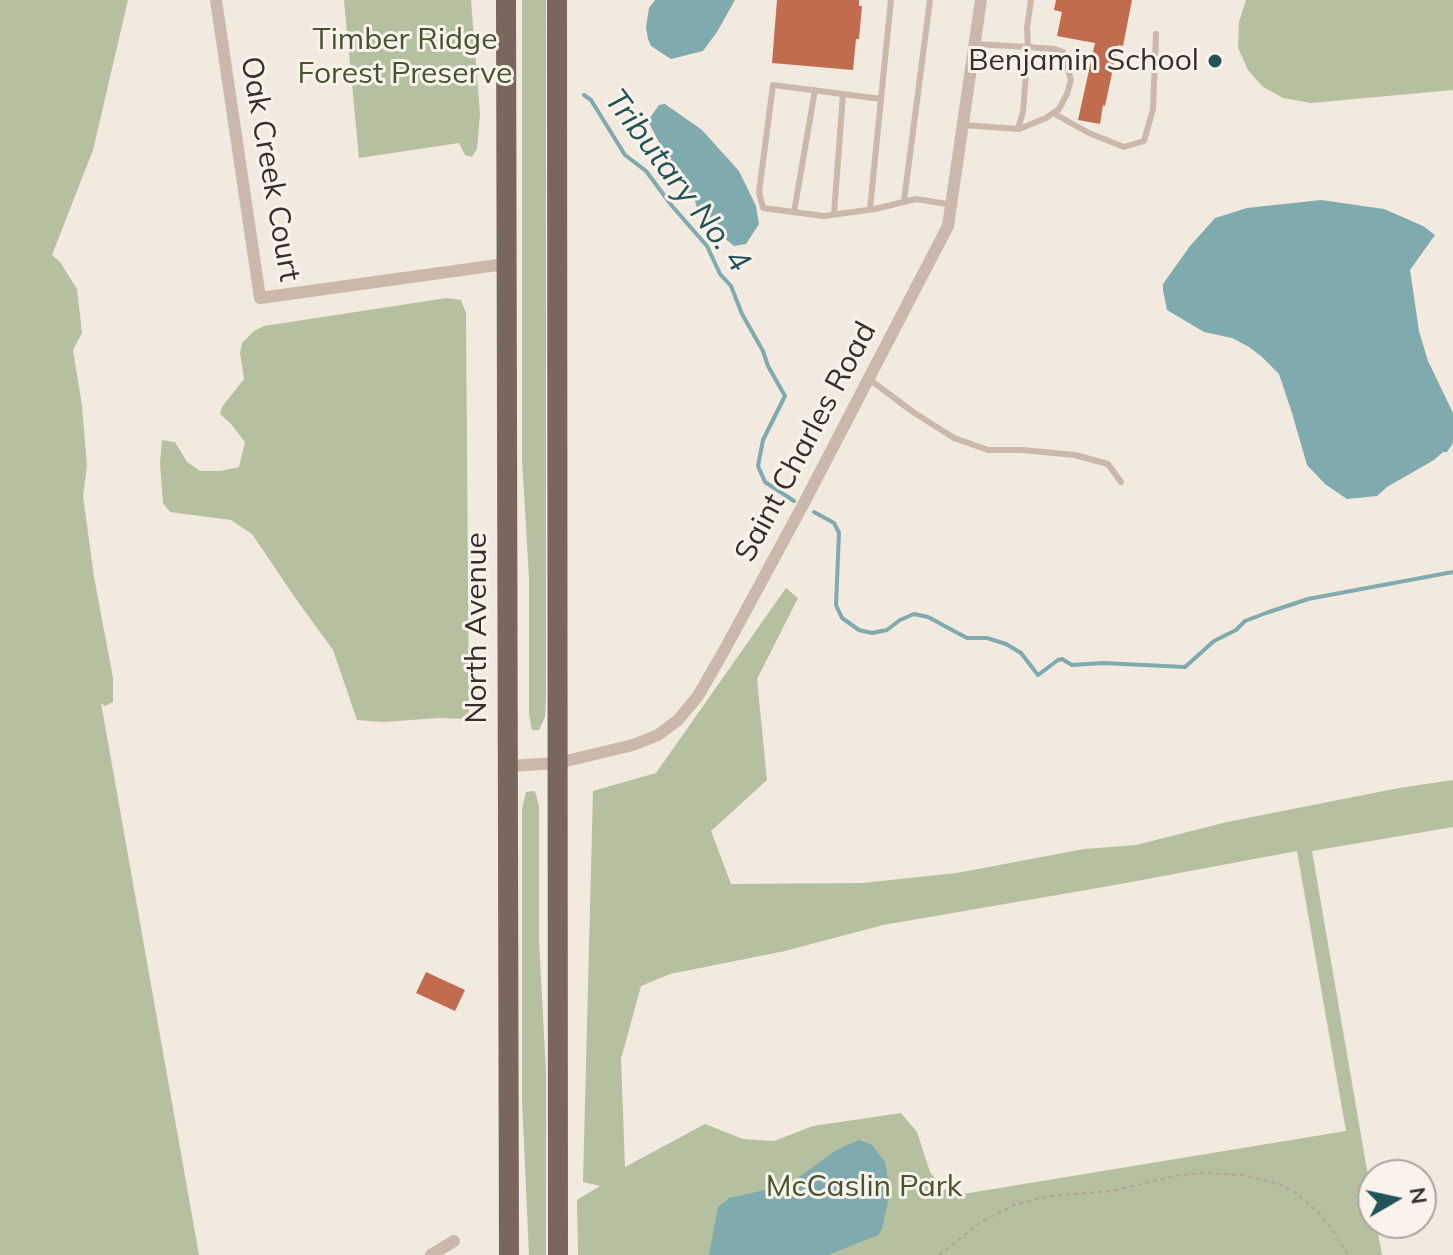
<!DOCTYPE html>
<style>
body{margin:0}
#map{position:relative;width:1453px;height:1255px;overflow:hidden;background:#f2e9df;font-family:Mulish,sans-serif}
canvas{display:block}
.north{position:absolute;left:1357px;top:1159px;width:80px;height:80px;box-sizing:border-box;background:#f9f3eb;border:2px solid #aca49e;border-radius:50%;rotate:81deg;font-size:22px;font-weight:700;line-height:32px;text-align:center;color:#382e2a}
.north::after{content:'';display:block;margin:auto;width:28px;height:36px;background:#215357;clip-path:polygon(50% 0,100% 100%,50% 72%,0 100%)}
</style>
<div id="map">
<canvas width="1453" height="1255"></canvas>
<div class="north">N</div>
</div>
<script>
const ctx = document.querySelector('canvas').getContext('2d');
ctx.lineJoin = 'round';
function paint(path, color) { ctx.fillStyle = color; ctx.fill(path, 'evenodd'); }
const shape = rows => new Path2D(rows.map(r => 'M' + r).join(''));
function stroke(path, color, width, dash) { ctx.strokeStyle = color; ctx.lineWidth = width; ctx.lineCap = dash ? 'butt' : 'round'; ctx.setLineDash(dash || []); ctx.stroke(path); }
function write(font, color, halo, rows, align = 'center') {
  ctx.font = font + ' Mulish,sans-serif'; ctx.lineWidth = 6; ctx.setLineDash([]); ctx.textBaseline = 'middle'; ctx.strokeStyle = halo; ctx.fillStyle = color; for (const [text, x, y, turn = 0] of rows) {
    ctx.save(); ctx.translate(x, y); ctx.rotate((+turn || 0) * Math.PI / 180); ctx.textAlign = isNaN(turn) ? turn : align; if (halo) ctx.strokeText(text, 0, 0); ctx.fillText(text, 0, 0); ctx.restore();
  }
}
const green = shape([
 [0,0,128,0,93,150,52,255,60,262,77,289,82,333,73,350,82,406,87,466,83,496,94,577,113,678,113,702,105,706,101,703,199,1255,0,1255],
 [344,0,471,0,480,114,477,149,472,157,465,155,459,143,359,158],
 [522,0,546,0,546,696,545,717,539,730,532,730,529,715,529,578,522,459],
 [1246,0,1453,0,1453,90,1311,103,1283,98,1263,87,1248,70,1238,48,1239,22],
 [447,298,461,300,466,313,469,719,439,718,383,722,357,720,333,650,296,599,252,534,231,520,170,512,163,503,160,463,162,440,175,442,187,462,200,471,221,471,239,467,245,442,231,424,220,414,222,407,244,379,240,353,242,343,254,331,264,326],
 [786,588,798,598,757,679,767,780,711,831,731,884,862,883,957,873,1084,849,1136,845,1227,822,1399,788,1453,780,1453,827,1312,851,1373,1205,1373,1223,1376,1223,1382,1255,578,1255,577,1200,600,1186,583,1182,593,791,656,773],
 [1297,851,1346,1131,963,1194,943,1189,930,1172,917,1132,901,1113,813,1126,774,1141,743,1139,705,1124,625,1167,621,1059,641,986,670,974,785,951,883,925,1115,885],
 [535,791,539,806,539,941,546,1071,546,1255,529,1255,522,1099,522,809,526,792]
]);
const water = shape([
 [655,0,735,0,717,32,703,51,671,59,651,46,648,39,646,27,649,8],
 [665,104,702,130,739,171,756,206,759,224,746,244,734,246,709,225,705,214,697,208,695,201,684,187,679,176,674,171,650,125,649,119,659,105],
 [1321,200,1384,209,1423,226,1435,235,1410,270,1419,331,1428,361,1453,413,1453,443,1447,452,1443,452,1434,460,1387,487,1377,496,1347,499,1325,484,1307,465,1292,413,1279,374,1261,356,1249,347,1232,338,1204,332,1167,310,1163,290,1163,284,1190,246,1215,218,1247,208],
 [859,1140,872,1145,885,1162,890,1192,882,1229,878,1235,828,1255,709,1255,718,1207,729,1198,788,1185,838,1149]
]);
const stream = shape([
 [584,95,591,100,625,155,646,171,672,206,707,246,720,274,731,286,742,314,763,351,768,366,785,396,763,440,758,466,765,482,794,501],
 [814,512,834,523,839,533,836,605,842,618,859,630,872,633,887,630,900,620,914,614,928,617,967,638,987,638,1006,644,1021,653,1038,675,1058,660,1062,659,1072,665,1103,663,1185,667,1214,641,1236,630,1245,621,1266,613,1308,599,1453,572]
]);
const building = shape([
 [777,0,859,0,859,6,862,6,859,39,856,39,853,70,772,63],
 [1056,0,1132,0,1123,46,1118,45,1105,106,1103,105,1100,124,1078,120,1095,43,1057,36,1062,12,1054,10],
 [426,972,465,990,455,1011,416,993]
]);
const path = shape([
 [939,1255,981,1222,1014,1205,1050,1196,1112,1191,1174,1176,1200,1173,1244,1175,1279,1184,1296,1193,1322,1216,1332,1229,1348,1255]
]);
const lane = shape([
 [891,0,881,99,773,85,759,192,763,208,824,216,875,209,916,199,953,205],
 [1053,113,1089,133,1124,147,1144,141,1153,109,1156,34],
 [964,125,1018,129,1023,112,1028,47,975,44],
 [1019,129,1046,118,1059,109,1067,94,1071,80,1063,52,1055,49,1028,47,1027,28,1031,0],
 [904,201,930,0],
 [870,209,881,99],
 [794,212,815,90],
 [834,214,843,94],
 [869,379,913,412,954,438,988,450,1022,450,1075,455,1108,464,1121,482]
]);
const street = shape([
 [216,0,260,298,505,264],
 [508,766,558,763,633,745,658,735,678,720,698,696,725,649,804,503,948,226,981,0],
 [431,1255,454,1241]
]);
const primary = shape([
 [506,0,509,1255],
 [557,0,558,1255]
]);
const markers = [
 [1215,61,8,"#215357"]
];
const parkNames = [
 ["Timber Ridge",405,40],
 ["Forest Preserve",405,74],
 ["McCaslin Park",864,1187]
];
const poiNames = [
 ["Benjamin School",1199,61]
];
const streetNames = [
 ["Oak Creek Court",270,169,80],
 ["Saint Charles Road",806,442,-62],
 ["North Avenue",477,628,-90]
];
const waterNames = [
 ["Tributary No. 4",677,181,53]
];
paint(green, '#b4c09f');
paint(water, '#7fabae');
stroke(stream, '#7fabae', 4);
paint(building, '#c16c4e');
stroke(path, '#b5a495', 2, [4, 4]);
stroke(lane, '#cab9ab', 6);
stroke(street, '#cab9ab', 12);
stroke(primary, '#79665c', 20);
for (const [x, y, r, color] of markers) { const dot = new Path2D(); dot.arc(x, y, r, 0, 2 * Math.PI); ctx.fillStyle = color; ctx.fill(dot); stroke(dot, '#f9f3eb', 3); }
write('30px', '#46552f', '#f9f3eb', parkNames);
write('30px', '#382e2a', '#f9f3eb', poiNames, 'right');
write('30px', '#382e2a', '#f9f3eb', streetNames);
write('italic 32px', '#215357', '#f9f3eb', waterNames);
</script>
